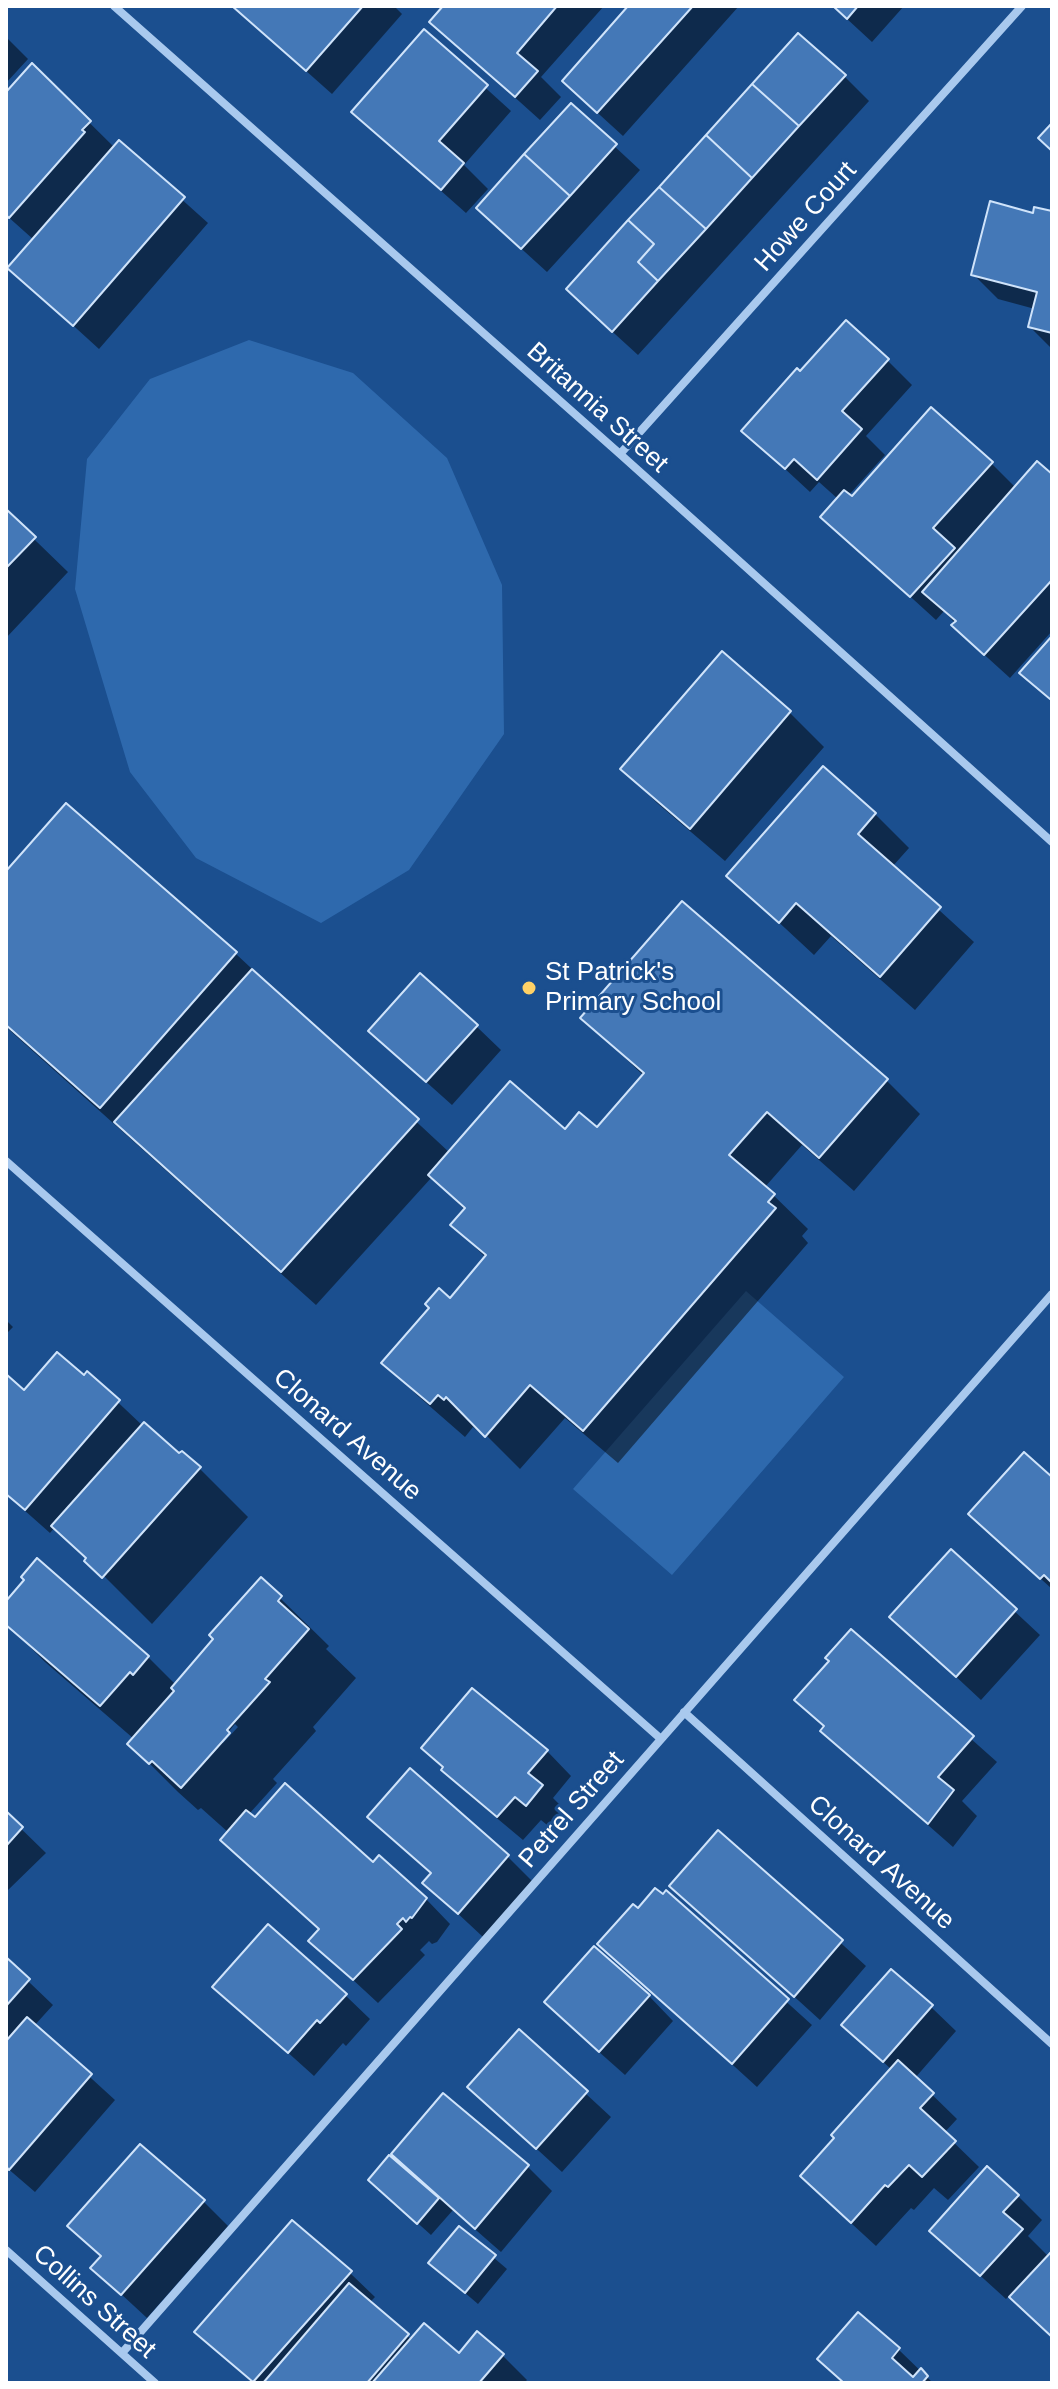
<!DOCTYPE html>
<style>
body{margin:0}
#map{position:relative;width:1058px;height:2389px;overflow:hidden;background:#1b4f8f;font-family:Helvetica,sans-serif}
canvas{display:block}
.frame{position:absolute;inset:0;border:8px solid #fff;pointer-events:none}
</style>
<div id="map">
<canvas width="1058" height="2389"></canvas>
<div class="frame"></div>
</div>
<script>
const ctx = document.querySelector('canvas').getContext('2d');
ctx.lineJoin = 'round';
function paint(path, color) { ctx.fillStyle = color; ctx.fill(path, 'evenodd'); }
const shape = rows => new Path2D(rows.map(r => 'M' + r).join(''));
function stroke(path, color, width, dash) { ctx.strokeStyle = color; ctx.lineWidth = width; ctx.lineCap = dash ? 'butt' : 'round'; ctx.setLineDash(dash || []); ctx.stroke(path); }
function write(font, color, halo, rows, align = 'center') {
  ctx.font = font + ' Helvetica,sans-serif'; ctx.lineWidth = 6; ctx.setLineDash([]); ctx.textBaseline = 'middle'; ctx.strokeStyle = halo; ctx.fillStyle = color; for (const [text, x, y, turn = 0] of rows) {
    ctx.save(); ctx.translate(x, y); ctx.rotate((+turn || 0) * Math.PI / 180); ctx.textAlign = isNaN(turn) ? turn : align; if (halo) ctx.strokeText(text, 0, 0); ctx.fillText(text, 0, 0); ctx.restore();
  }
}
const green = shape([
 [249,340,353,373,447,458,502,585,504,734,409,870,321,923,196,858,130,772,75,589,87,459,150,379],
 [746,1291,844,1377,672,1575,573,1489]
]);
const shadow = shape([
 [233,6,394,6,402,14,332,94],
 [445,6,604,6,541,77,561,97,540,120,431,22],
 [631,6,739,6,623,136,589,105],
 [833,6,904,6,872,42],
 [424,32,511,111,464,165,488,189,466,213,379,136],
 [6,37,28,59,6,83],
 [32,66,115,148,119,143,208,223,99,349,10,268,34,240,6,215,6,95],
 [844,76,869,101,638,355,593,314],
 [571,106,640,170,547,272,503,232],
 [1052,213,1052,349,1030,327,1035,309,998,299,973,274,1035,215],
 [887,360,912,385,866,436,885,455,848,496,852,498,991,463,1016,488,1052,477,1052,631,1010,678,978,649,944,611,936,620,823,517,838,499,819,482,810,492,744,431,800,374],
 [6,512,68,572,6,638],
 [722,654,790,713,824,747,725,861,657,803,623,769],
 [66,806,236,954,450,1153,565,1132,598,1130,644,1076,583,1018,886,1080,920,1114,854,1191,802,1145,765,1187,808,1229,802,1236,808,1243,618,1463,565,1418,520,1469,481,1430,479,1432,473,1427,465,1437,418,1396,384,1363,450,1301,486,1258,453,1225,465,1210,432,1177,316,1305,6,1027,6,874],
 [875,814,909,848,892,867,974,942,915,1010,831,936,814,955,729,876],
 [476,1026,501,1050,452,1105,396,1055],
 [6,1320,13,1327,6,1334],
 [88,1374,143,1426,180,1456,182,1453,200,1469,248,1517,152,1624,55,1527,50,1533,6,1494,6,1377,24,1393,84,1378],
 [1052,1480,1052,1589,996,1538],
 [951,1552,1040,1635,981,1700,892,1617],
 [280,1598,329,1646,326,1649,356,1678,313,1727,316,1731,273,1779,277,1783,249,1814,255,1819,373,1865,426,1899,450,1924,437,1942,432,1944,429,1941,420,1950,425,1955,378,2003,311,1941,321,1930,229,1833,201,1808,198,1810,178,1792,130,1744,134,1739,45,1662,6,1623,6,1604,148,1657,176,1685],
 [235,1724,238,1727,223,1743,221,1741],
 [851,1632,997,1762,962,1801,977,1816,953,1847,848,1755,823,1731,825,1728,797,1700,831,1662],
 [423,1748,547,1751,571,1776,553,1798,566,1811,552,1829,541,1820,523,1840,468,1794],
 [6,1814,46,1853,6,1892],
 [370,1817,507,1856,532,1881,483,1937,425,1883,432,1875],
 [719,1832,866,1966,820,2020,672,1886],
 [666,1893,812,2025,757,2087,600,1944,638,1911],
 [6,1960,53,2005,34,2026,115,2100,35,2192,6,2167],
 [215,1987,345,1995,370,2019,346,2046,343,2043,314,2076],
 [649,1996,673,2021,625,2075,571,2027],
 [931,2007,956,2031,915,2078,957,2119,944,2133,979,2167,948,2200,934,2188,914,2210,911,2208,876,2246,827,2201,892,2070,843,2025],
 [519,2032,611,2117,562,2172,469,2087],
 [443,2095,528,2167,552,2191,501,2252,453,2210,431,2235,383,2192,417,2178,393,2154],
 [1018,2196,1042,2220,1028,2236,1049,2257,1052,2254,1052,2336,1010,2295,1006,2299,931,2231],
 [203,2201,228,2226,147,2318,93,2268,102,2258,70,2226],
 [459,2228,507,2269,478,2304,430,2263],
 [350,2273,375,2297,369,2303,412,2340,459,2356,502,2355,527,2380,524,2383,253,2383,197,2332],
 [898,2349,933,2383,843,2383,820,2359]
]);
const building = shape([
 [232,6,363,6,306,71,232,6],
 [443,6,557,6,517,53,538,71,515,97,429,22,443,6],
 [628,6,693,6,597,113,562,81,628,6],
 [833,6,858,6,847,19,833,6],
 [424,29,488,85,439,141,464,163,441,190,351,112,424,29],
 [798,33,846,75,799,126,752,84,798,33],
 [32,63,91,121,82,130,85,132,9,218,6,215,6,92,32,63],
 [752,84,799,126,752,178,706,135,752,84],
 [571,103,617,144,570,196,524,154,571,103],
 [1052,123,1052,151,1038,138,1052,123],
 [706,135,752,178,706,229,659,187,706,135],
 [119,140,185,197,73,326,7,268,119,140],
 [524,154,570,196,521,249,476,208,524,154],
 [659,187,706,229,658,281,638,262,654,244,628,220,659,187],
 [990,201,1033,213,1034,207,1052,211,1052,333,1028,327,1037,292,971,275,990,201],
 [628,220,654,244,638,262,658,281,612,332,566,289,628,220],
 [846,320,889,359,842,411,862,429,817,480,794,459,785,469,741,431,797,368,800,371,846,320],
 [931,407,993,462,933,528,955,548,910,597,820,517,844,490,852,496,931,407],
 [1037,461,1052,474,1052,580,984,655,951,625,956,621,922,592,1037,461],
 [6,509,36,537,6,568,6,509],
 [1052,636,1052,697,1050,699,1019,673,1052,636],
 [722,651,791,711,690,829,620,769,722,651],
 [823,766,876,813,858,834,941,907,880,977,796,903,779,923,726,876,823,766],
 [66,803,237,952,100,1108,6,1025,6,871,66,803],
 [682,901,888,1079,819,1158,767,1112,729,1155,775,1194,768,1202,776,1208,583,1431,530,1385,485,1437,446,1397,444,1400,438,1395,430,1404,381,1363,429,1308,425,1304,439,1288,450,1298,486,1255,450,1225,465,1208,428,1175,510,1081,565,1129,579,1112,597,1127,644,1073,580,1018,682,901],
 [252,969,419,1119,281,1272,114,1122,252,969],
 [420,973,478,1025,426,1082,368,1031,420,973],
 [57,1352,84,1375,87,1371,120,1400,25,1510,6,1494,6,1374,24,1390,57,1352],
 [144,1422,179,1453,182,1451,201,1467,102,1578,84,1561,86,1558,51,1526,144,1422],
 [1024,1452,1052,1477,1052,1583,1044,1575,1040,1579,968,1514,1024,1452],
 [951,1549,1017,1609,956,1677,889,1617,951,1549],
 [37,1558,149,1656,133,1675,130,1672,100,1706,6,1625,6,1601,24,1580,21,1577,37,1558],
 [261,1577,282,1596,278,1601,309,1629,265,1679,270,1682,227,1730,230,1733,181,1788,152,1761,149,1764,127,1744,174,1691,171,1688,213,1639,209,1635,261,1577],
 [851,1629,974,1736,938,1777,954,1790,928,1824,820,1731,824,1726,794,1700,829,1661,825,1658,851,1629],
 [472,1688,548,1750,528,1773,543,1785,526,1806,515,1797,497,1817,441,1770,443,1767,421,1748,472,1688],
 [410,1768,509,1855,458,1914,422,1883,431,1873,367,1817,410,1768],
 [285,1783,373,1862,379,1855,427,1898,412,1918,410,1917,406,1922,403,1918,397,1924,402,1929,353,1980,308,1941,319,1929,220,1840,246,1810,255,1817,285,1783],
 [6,1811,23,1827,6,1846,6,1811],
 [718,1830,843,1940,794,1997,669,1886,718,1830],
 [655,1888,663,1894,666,1890,789,1999,732,2064,597,1944,633,1904,638,1908,655,1888],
 [268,1924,347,1994,320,2023,317,2020,288,2053,212,1987,268,1924],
 [594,1946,650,1995,599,2052,544,2002,594,1946],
 [6,1957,30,1979,6,2006,6,1957],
 [891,1969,933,2005,883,2062,841,2025,891,1969],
 [27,2017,92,2074,9,2170,6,2166,6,2041,27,2017],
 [519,2029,588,2091,536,2149,467,2087,519,2029],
 [898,2060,934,2093,920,2108,956,2141,922,2177,909,2165,888,2187,885,2185,851,2223,800,2176,834,2138,831,2135,898,2060],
 [443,2093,529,2165,475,2229,391,2154,443,2093],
 [140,2144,205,2200,121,2295,90,2268,101,2256,67,2226,140,2144],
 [389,2155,439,2198,417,2224,368,2180,389,2155],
 [987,2166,1019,2195,1003,2212,1023,2229,980,2276,929,2231,987,2166],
 [292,2220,352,2271,253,2382,194,2332,292,2220],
 [459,2226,496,2255,465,2293,428,2263,459,2226],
 [1052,2251,1052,2337,1009,2297,1052,2251],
 [349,2283,409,2334,367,2383,263,2383,349,2283],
 [858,2312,900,2348,892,2358,913,2377,921,2368,928,2376,922,2383,844,2383,817,2359,858,2312],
 [424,2323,459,2353,477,2331,504,2354,479,2383,372,2383,424,2323]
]);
const minor = shape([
 [114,6,620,454,1052,842],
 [620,454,1022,6],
 [6,1161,661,1739],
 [684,1712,1052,2044],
 [6,2250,155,2383],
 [122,2353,1052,1294]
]);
const markers = [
 [529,988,8,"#ffd166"]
];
const streetNames = [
 ["Howe Court",806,217,-48],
 ["Britannia Street",597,408,42],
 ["Clonard Avenue",347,1435,41],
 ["Petrel Street",572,1810,-49],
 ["Clonard Avenue",881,1863,42],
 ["Collins Street",94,2302,42]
];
const poiNames = [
 ["St Patrick's",545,973],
 ["Primary School",545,1003]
];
paint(green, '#2e69ad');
paint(shadow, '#0007');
paint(building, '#4478b7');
stroke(building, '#cfe3fa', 2);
stroke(minor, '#a9c9ee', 8);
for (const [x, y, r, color] of markers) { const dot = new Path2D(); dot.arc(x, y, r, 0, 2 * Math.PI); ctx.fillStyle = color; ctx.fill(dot); stroke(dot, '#1b4f8f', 3); }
write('26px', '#fff', '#1b4f8f', streetNames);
write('26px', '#fff', '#1b4f8f', poiNames, 'left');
</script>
